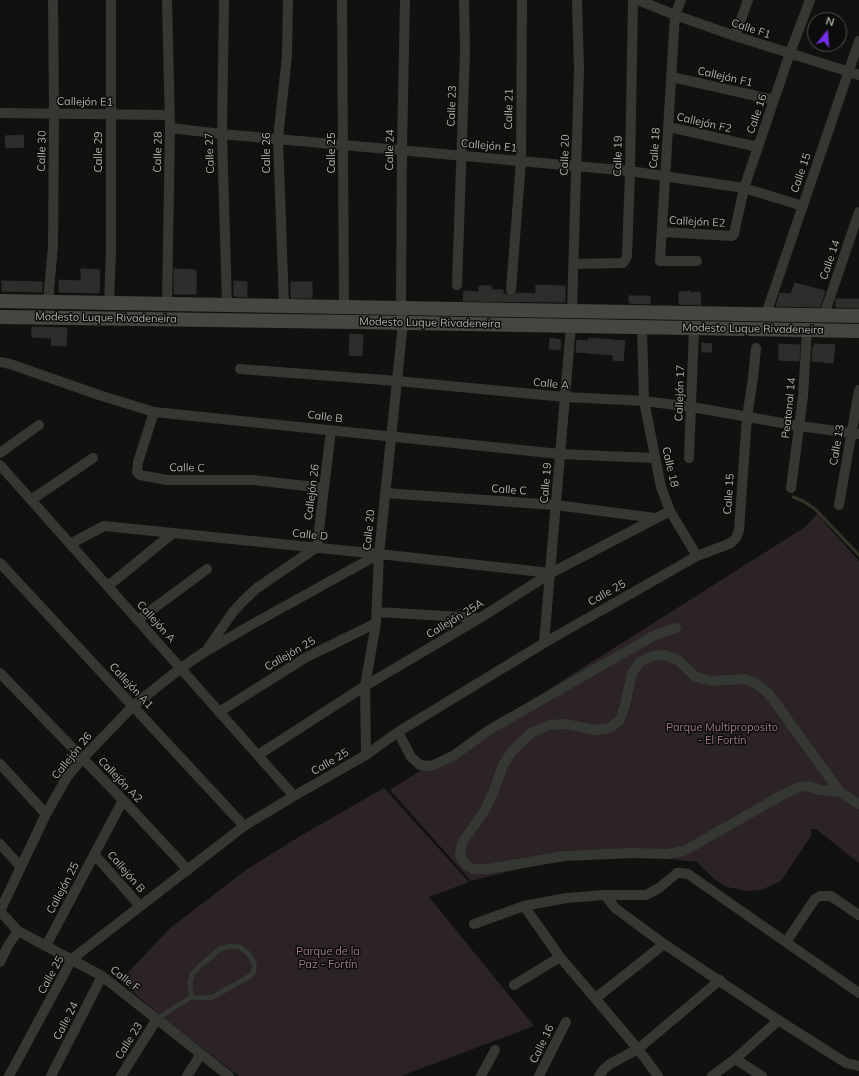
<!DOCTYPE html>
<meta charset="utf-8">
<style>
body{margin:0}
#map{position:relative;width:859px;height:1076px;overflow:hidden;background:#111210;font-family:Mulish,sans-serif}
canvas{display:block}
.north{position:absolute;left:807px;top:12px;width:40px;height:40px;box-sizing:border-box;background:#0c0d0b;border:1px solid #4c4f47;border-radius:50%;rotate:17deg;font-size:11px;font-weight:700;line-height:16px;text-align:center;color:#acb2a2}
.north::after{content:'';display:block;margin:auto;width:14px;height:18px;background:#712eec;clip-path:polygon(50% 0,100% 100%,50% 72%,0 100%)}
</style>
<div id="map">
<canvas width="859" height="1076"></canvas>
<div class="north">N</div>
</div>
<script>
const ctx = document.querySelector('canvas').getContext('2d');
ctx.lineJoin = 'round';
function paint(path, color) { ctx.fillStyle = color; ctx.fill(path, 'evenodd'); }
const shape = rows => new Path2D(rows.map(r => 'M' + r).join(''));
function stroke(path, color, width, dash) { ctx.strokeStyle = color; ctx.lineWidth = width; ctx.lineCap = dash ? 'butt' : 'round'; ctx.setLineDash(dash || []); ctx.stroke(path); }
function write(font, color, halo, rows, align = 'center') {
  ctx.font = font + ' Mulish,sans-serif'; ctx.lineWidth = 3; ctx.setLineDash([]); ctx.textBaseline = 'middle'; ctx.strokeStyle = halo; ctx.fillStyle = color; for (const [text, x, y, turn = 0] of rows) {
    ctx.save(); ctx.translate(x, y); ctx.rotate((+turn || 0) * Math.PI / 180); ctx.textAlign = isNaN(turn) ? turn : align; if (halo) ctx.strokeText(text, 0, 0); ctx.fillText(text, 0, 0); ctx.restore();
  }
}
const green = shape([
 [817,514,859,561,859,863,816,829,811,829,811,836,781,881,761,890,747,891,727,887,714,879,697,862,643,856,560,859,471,881,390,790,805,527],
 [384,788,469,882,429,897,534,1026,401,1076,239,1076,174,1027,120,981,169,929,246,870,297,838]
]);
const stream = shape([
 [793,497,803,501,815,509,859,555]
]);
const building = shape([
 [23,135,24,147,6,148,5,136,23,135],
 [81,269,100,270,99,293,59,292,59,280,81,281,81,269],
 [174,269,196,270,196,294,174,294,174,269],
 [2,281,42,282,42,292,2,291,2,281],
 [234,281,247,282,247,297,234,296,234,281],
 [291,282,312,282,312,298,291,298,291,282],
 [795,283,825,291,820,307,776,306,780,293,791,294,795,283],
 [536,285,565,286,565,302,463,301,464,291,479,292,479,286,491,286,492,290,503,290,503,293,511,296,517,293,536,294,536,285],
 [690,291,690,293,700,292,701,305,679,304,679,292,690,291],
 [629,296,650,296,650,304,629,303,629,296],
 [836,299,859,299,859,308,836,307,836,299],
 [32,327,67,328,66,346,51,345,52,338,32,337,32,327],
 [350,334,363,335,362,356,349,355,350,334],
 [550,338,561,340,560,350,549,349,550,338],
 [589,338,625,341,623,361,613,360,613,355,576,352,577,340,589,341,589,338],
 [702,343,712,344,711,352,702,352,702,343],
 [779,344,800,345,799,361,779,360,779,344],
 [815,344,835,345,833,363,812,361,813,346,814,346,815,344]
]);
const lane = shape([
 [157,1019,191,997,204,998,213,997,250,976,254,971,254,963,248,953,240,947,230,946,220,949,200,966,192,974,190,983,191,997]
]);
const street = shape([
 [224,0,222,134,227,305],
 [342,0,344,307],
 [638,0,675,15,735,36,859,75],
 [681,0,675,15,660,261,697,261],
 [735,36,748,0],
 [672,77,774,100],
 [0,113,170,115],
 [669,127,758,147],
 [170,128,222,134,630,171,744,188,803,206],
 [662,232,732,236,734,234,744,188,790,53,810,0],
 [574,264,623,263,625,260,627,256,630,171,633,0],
 [457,285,465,50,464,0],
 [511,290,521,161,522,0],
 [401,301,402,149,405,0],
 [48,302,53,246,54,113,53,0],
 [109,303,111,251,111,0],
 [167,304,170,128,167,0],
 [284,306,278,138,287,56,288,0],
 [572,311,579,70,577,0],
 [766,314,859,41],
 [824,315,859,212],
 [642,327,644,401,661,487,670,511,697,556],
 [0,362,10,364,99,395,154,412,560,454,654,458],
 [240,369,397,381,565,397,644,401,692,407,799,426,859,434],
 [154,412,138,462,137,472,140,475,167,480,253,480,324,488],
 [0,453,39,425],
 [689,458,694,328],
 [0,465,294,796],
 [791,488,803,396,807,330],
 [385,493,556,505,655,518],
 [31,500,93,458],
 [839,505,859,390],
 [70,544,104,526,379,554,551,573],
 [0,563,244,826],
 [108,586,173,533],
 [377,612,480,618],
 [138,620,207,569],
 [544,643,571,326],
 [210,649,251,625,379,554],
 [0,673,123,800,188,870],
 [219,712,305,658,376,623],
 [398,732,411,757,420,765,431,766,453,756,489,730,655,635,676,628],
 [258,755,365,686,480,618,551,573,670,511],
 [366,755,365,686,376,623,379,554,403,323,401,308],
 [0,764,46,814],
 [840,792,820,790,808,786,799,787,784,794,684,851,667,854,632,853,564,856,488,869,473,869,465,864,460,855,462,843,485,810,493,793,503,765,513,750,531,733,549,725,565,724,596,730,610,728,620,720,625,705,632,673,640,662,653,656,664,655,678,660,696,677,712,681,744,679,755,683,769,694,840,792,859,804],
 [0,844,21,867],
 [94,854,140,906],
 [605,895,615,908,664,944,775,1018,846,1063,859,1066],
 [524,906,560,957,638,1049,720,980],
 [0,911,46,814,67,777,82,759,133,706,181,668,206,651,233,612,242,602,257,588,317,547,331,430],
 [0,911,18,931,102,976,229,1076],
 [474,924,524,906,566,898,605,895,646,895,659,888,677,873,682,873,688,874,701,883,859,993],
 [786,942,815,899,820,896,831,896,859,915],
 [46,946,123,800],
 [0,962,9,944,18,931],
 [514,985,560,957],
 [596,998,664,944],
 [735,1059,762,1076],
 [9,1076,72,959,244,826,294,796,366,755,398,732,544,643,697,556,731,543,736,538,739,530,747,417,753,378,756,348],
 [51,1076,102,976],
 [121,1076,157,1019],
 [187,1076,201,1054],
 [481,1076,495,1050],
 [539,1076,566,1022],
 [599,1076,603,1070,610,1064,638,1049,658,1076],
 [712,1076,735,1059,779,1020]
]);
const secondary = shape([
 [0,301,859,316],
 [0,317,352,322,859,331]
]);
const streetNames = [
 ["Calle F1",751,29,18],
 ["Callejón F1",725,77,13],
 ["Callejón E1",85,102,1],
 ["Calle 23",452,106,-88],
 ["Calle 21",509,109,-89],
 ["Calle 16",757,114,-71],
 ["Callejón F2",704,123,13],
 ["Callejón E1",489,146,5],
 ["Calle 18",655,148,-86],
 ["Calle 24",390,150,-89],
 ["Calle 30",42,151,-89],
 ["Calle 29",99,152,-90],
 ["Calle 28",158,152,-89],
 ["Calle 27",210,153,-92],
 ["Calle 26",267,153,-90],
 ["Calle 25",332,153,-90],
 ["Calle 20",565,155,-88],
 ["Calle 19",618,156,-89],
 ["Calle 15",801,173,-71],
 ["Callejón E2",697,222,3],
 ["Calle 14",830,260,-71],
 ["Modesto Luque Rivadeneira",106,318,1],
 ["Modesto Luque Rivadeneira",430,323,1],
 ["Modesto Luque Rivadeneira",753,329,1],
 ["Calle A",551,384,5],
 ["Callejón 17",680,393,-88],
 ["Peatonal 14",789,408,-84],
 ["Calle B",325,417,7],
 ["Calle 13",837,445,-80],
 ["Calle 18",670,467,77],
 ["Calle C",187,468,1],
 ["Calle 19",546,483,-85],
 ["Calle C",509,490,4],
 ["Callejón 26",312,492,-83],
 ["Calle 15",729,494,-86],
 ["Calle 20",369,530,-84],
 ["Calle D",310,535,6],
 ["Calle 25",607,593,-29],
 ["Callejón 25A",455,619,-31],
 ["Callejón A",156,622,48],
 ["Callejón 25",290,654,-30],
 ["Callejón A1",131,686,47],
 ["Callejón 26",72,756,-51],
 ["Calle 25",330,762,-30],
 ["Callejón A2",120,780,46],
 ["Callejón B",126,872,49],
 ["Callejón 25",63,888,-62],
 ["Calle 25",51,975,-61],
 ["Calle F",125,979,38],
 ["Calle 24",66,1021,-63],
 ["Calle 23",129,1041,-58],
 ["Calle 16",542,1044,-64]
];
const parkNames = [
 ["Parque Multiproposito",722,728],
 ["- El Fortín",722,741],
 ["Parque de la",328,952],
 ["Paz - Fortín",328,965]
];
paint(green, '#2b2325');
stroke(stream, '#333527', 3);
paint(building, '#2c2e2b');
stroke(building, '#2b2e2a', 1);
stroke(lane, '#343732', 5);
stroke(street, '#343732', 10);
stroke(secondary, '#444740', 14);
write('11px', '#acb2a2', '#0c0d0b', streetNames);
write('11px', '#9d7982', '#0c0d0b', parkNames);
</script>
